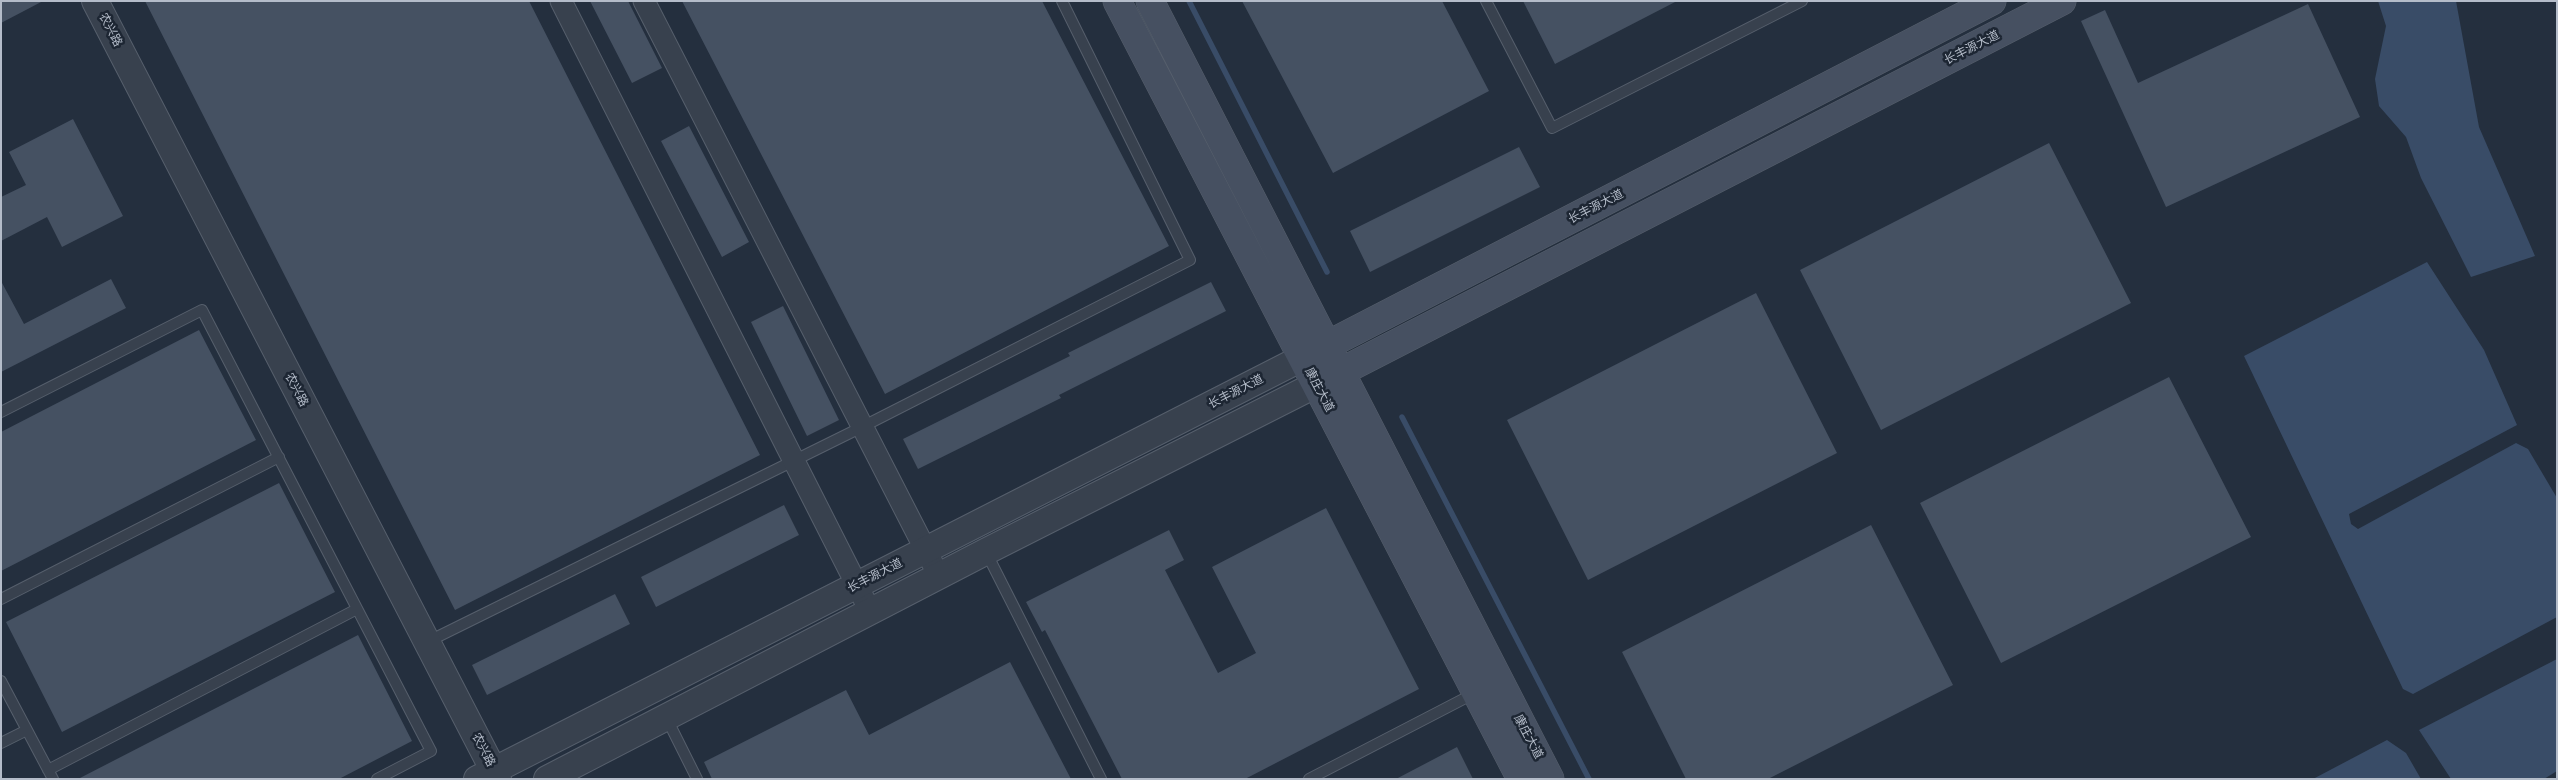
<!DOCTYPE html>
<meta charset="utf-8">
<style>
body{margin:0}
#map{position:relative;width:2558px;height:780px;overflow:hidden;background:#242f3e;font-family:"Varela Round",sans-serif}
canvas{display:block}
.frame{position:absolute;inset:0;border:2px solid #b4bcc9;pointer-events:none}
</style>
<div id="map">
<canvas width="2558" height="780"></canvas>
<div class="frame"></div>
</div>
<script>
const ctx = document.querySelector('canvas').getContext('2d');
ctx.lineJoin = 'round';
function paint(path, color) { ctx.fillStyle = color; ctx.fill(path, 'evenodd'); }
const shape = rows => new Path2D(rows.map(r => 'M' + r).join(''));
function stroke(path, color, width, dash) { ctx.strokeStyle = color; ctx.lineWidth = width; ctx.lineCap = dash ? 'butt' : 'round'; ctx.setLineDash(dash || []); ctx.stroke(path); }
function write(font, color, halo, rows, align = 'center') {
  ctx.font = font + ' "Varela Round","Noto Sans SC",sans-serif'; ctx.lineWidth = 5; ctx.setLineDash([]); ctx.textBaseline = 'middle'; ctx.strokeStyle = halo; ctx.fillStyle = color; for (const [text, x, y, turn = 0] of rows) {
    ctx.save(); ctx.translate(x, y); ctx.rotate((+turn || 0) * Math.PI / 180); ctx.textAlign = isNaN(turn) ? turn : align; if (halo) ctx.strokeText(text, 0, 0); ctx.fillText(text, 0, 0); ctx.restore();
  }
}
const water = shape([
 [2378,1,2456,1,2479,127,2535,256,2471,277,2421,178,2406,137,2379,106,2375,79,2386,26],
 [2427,262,2484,350,2517,425,2349,514,2351,524,2358,529,2516,443,2528,449,2557,498,2557,617,2413,694,2403,689,2244,356],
 [2557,659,2557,771,2544,779,2451,779,2419,730],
 [2387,740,2406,753,2421,779,2313,779]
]);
const stream = shape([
 [1189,1,1327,272],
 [1402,417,1589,779]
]);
const building = shape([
 [1,1,43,1,1,23],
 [145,1,529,1,760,455,455,610],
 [590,1,628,1,662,68,632,83],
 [682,1,1042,1,1169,246,885,394],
 [1242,1,1442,1,1489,91,1333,173],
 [1523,1,1677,1,1555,64],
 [2308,4,2360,117,2166,207,2081,21,2105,10,2138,83],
 [73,119,123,216,62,247,47,217,1,241,1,197,26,185,9,152],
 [689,126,749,242,722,257,661,141],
 [2049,143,2131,303,1881,430,1800,270],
 [1519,147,1540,187,1370,272,1350,231],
 [111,279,126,308,1,372,1,281,24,324],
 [1211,282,1226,311,1059,395,1061,398,918,469,903,439,1070,356,1068,353],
 [1756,293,1837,453,1588,580,1507,420],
 [783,306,839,420,807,436,751,322],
 [199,330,256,440,1,571,1,432],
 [2169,377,2251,537,2001,663,1920,503],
 [279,483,335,592,62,732,6,622],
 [784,505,799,535,656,607,641,577],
 [1326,508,1419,689,1245,779,1122,779,1045,630,1042,632,1026,602,1169,530,1184,560,1165,570,1218,673,1256,653,1212,567],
 [1871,525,1953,685,1768,779,1686,779,1622,652],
 [615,594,630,624,487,695,472,665],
 [358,635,412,741,339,779,78,779],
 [1010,662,1071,779,712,779,704,762,846,690,869,735],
 [1457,747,1473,779,1396,779]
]);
const service = shape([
 [1486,1,1552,128,1802,1],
 [1,412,202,310,431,751,377,779],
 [986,552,1101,779],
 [1,599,279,457],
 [427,642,862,427,1190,260,1062,1],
 [1,681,53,779],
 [666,717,697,779],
 [1,743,27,730],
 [48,770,357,609],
 [1309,779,1475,693]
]);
const minor = shape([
 [561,1,870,611],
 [644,1,939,576]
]);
const tertiary = shape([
 [95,1,498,779],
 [477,779,1302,358],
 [547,779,985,552,1317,384]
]);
const secondary = shape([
 [1117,1,1521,779],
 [1150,1,1550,779],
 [1312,353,1992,1],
 [1327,379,2062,1]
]);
const streetNames = [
 ["农兴路",110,30,63],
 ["长丰源大道",1972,48,-27],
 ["长丰源大道",1596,207,-27],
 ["农兴路",296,390,63],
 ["康庄大道",1319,390,62],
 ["长丰源大道",1236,392,-27],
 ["长丰源大道",875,576,-27],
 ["康庄大道",1528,737,62],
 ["农兴路",483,750,63]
];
paint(water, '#394c67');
stroke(stream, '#394c67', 5.5);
paint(building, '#455162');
stroke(service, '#565f6c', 12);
stroke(minor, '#565f6c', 23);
stroke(tertiary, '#565f6c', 28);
stroke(secondary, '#565f6c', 29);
stroke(service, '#38414e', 10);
stroke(minor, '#38414e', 21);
stroke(tertiary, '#38414e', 26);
stroke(secondary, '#465061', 28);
write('12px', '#b4bcc9', '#1d2633', streetNames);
</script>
